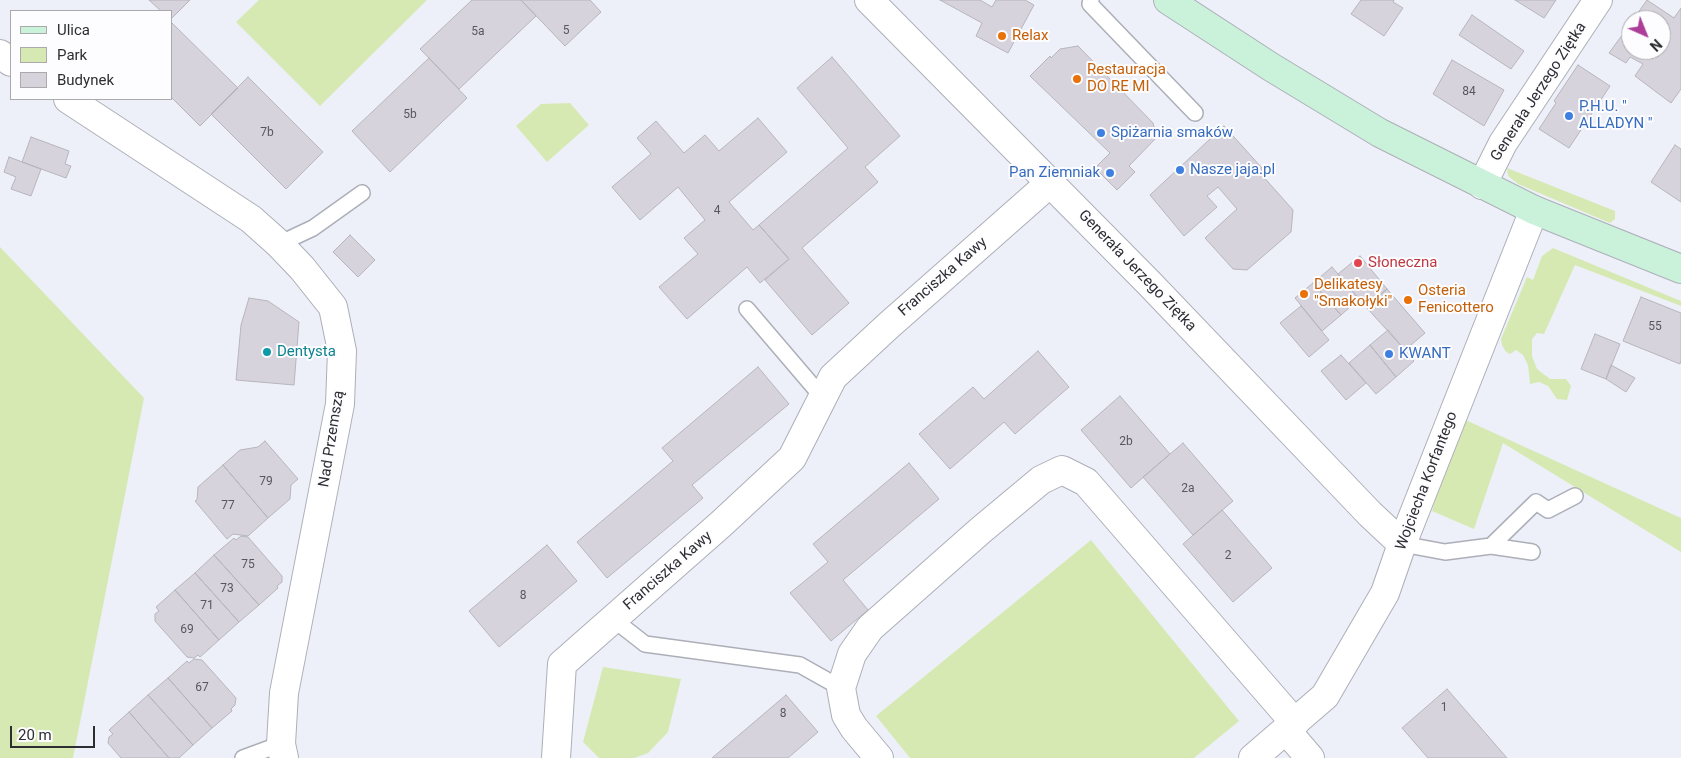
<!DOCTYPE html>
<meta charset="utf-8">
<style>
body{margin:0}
#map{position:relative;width:1681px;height:758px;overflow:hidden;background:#edf0f9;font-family:Roboto,sans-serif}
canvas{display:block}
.legend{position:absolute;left:10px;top:10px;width:162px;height:90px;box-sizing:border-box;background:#fdfdff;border:1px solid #aaaaad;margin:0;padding:6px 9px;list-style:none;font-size:15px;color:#2d2e32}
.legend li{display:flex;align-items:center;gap:10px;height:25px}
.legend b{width:25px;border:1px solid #aaaaad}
.north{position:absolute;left:1621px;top:10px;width:50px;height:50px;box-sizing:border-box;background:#fdfdff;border:1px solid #aaaaad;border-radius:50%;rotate:136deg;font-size:14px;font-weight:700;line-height:20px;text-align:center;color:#2d2e32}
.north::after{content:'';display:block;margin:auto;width:18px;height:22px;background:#ac3d99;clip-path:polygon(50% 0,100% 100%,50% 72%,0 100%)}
.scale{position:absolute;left:10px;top:726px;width:85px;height:22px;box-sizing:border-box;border:2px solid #2d2e32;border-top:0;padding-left:6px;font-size:15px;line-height:18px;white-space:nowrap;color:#2d2e32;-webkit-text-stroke:4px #fdfdff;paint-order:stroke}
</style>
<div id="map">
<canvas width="1681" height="758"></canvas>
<ul class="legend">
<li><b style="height:6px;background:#caf2db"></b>Ulica</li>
<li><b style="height:14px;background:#d7e9b3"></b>Park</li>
<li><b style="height:14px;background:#d7d3dc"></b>Budynek</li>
</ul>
<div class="north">N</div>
<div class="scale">20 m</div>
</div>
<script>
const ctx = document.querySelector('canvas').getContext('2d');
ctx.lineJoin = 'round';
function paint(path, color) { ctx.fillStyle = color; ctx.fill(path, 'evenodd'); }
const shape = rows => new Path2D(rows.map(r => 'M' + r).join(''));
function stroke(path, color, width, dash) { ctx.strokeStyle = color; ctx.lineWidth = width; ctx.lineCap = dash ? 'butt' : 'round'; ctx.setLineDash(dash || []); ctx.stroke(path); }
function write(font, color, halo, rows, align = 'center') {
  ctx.font = font + ' Roboto,sans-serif'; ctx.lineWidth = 4; ctx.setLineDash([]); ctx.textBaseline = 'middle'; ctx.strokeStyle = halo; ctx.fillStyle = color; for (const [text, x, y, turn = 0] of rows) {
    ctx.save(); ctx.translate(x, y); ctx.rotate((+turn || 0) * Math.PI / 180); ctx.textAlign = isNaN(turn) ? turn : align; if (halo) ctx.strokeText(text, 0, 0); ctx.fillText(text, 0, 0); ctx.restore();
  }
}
const green = shape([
 [259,0,427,0,320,106,236,22],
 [570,103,589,125,547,162,516,126,541,104],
 [1507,168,1615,211,1615,219,1610,223,1518,184,1508,176],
 [0,247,144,398,73,758,0,758],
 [1553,248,1681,301,1681,306,1575,265,1544,334,1537,333,1532,339,1532,356,1537,369,1550,379,1566,379,1571,386,1567,400,1557,399,1548,386,1539,382,1530,384,1528,365,1523,355,1516,350,1510,354,1506,352,1502,345,1501,339,1527,277,1533,280,1542,256],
 [1459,417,1681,518,1681,552,1503,443,1474,529,1432,511],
 [1091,540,1239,721,1194,758,910,758,876,716],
 [603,667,681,679,668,732,648,753,634,758,599,758,583,742]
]);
const building = shape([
 [149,0,190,0,171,19,171,11,161,11,149,0],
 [472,0,521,0,536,16,459,89,420,49,472,0],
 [521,0,590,0,601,12,565,46,521,0],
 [940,0,980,0,992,7,996,0,1025,0,1034,5,1008,53,976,36,982,23,940,0],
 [1361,0,1394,0,1393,2,1403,8,1384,36,1351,14,1361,0],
 [1515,0,1556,0,1544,18,1515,0],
 [1647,0,1674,18,1681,8,1681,89,1671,103,1635,76,1643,64,1630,57,1626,63,1609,53,1631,23,1631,50,1661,50,1661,20,1633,20,1647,0],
 [1472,15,1524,51,1511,69,1459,35,1472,15],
 [171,22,238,88,200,126,171,97,171,22],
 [1078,46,1153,123,1157,137,1129,166,1135,172,1117,190,1095,168,1110,153,1030,76,1050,56,1051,58,1060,49,1078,46],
 [832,57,900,136,865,167,878,182,802,248,849,303,812,335,765,280,789,259,759,225,848,148,797,88,832,57],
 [429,58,467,98,390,172,352,131,429,58],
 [1452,60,1504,90,1484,126,1433,94,1452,60],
 [1578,65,1610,86,1569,148,1539,129,1556,103,1554,101,1578,65],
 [248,77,323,152,286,189,211,114,248,77],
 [758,118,787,152,729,202,753,230,759,225,789,259,760,283,747,267,687,319,659,287,698,254,684,238,705,220,678,187,640,220,612,187,651,154,637,138,656,121,684,153,705,135,719,151,758,118],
 [1224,126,1262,168,1261,174,1293,210,1291,232,1247,270,1233,269,1205,238,1237,209,1218,187,1207,196,1217,207,1184,236,1150,195,1224,126],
 [31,137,69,151,65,164,71,166,66,178,22,162,31,137],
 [1675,145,1681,149,1681,202,1651,182,1675,145],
 [9,157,41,169,31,196,11,189,16,177,4,172,9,157],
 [350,235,375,260,358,277,333,252,350,235],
 [1360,256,1387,289,1366,307,1338,274,1360,256],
 [1332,267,1359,299,1341,315,1313,283,1332,267],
 [1313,283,1341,315,1322,331,1295,298,1313,283],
 [1387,289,1425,333,1405,350,1366,307,1387,289],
 [1641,297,1681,313,1681,360,1680,364,1623,341,1641,297],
 [249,298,268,301,299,322,294,385,236,380,241,325,249,298],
 [1301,306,1329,340,1309,357,1280,323,1301,306],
 [1388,330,1414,361,1396,377,1370,345,1388,330],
 [1595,334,1620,344,1606,379,1581,369,1595,334],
 [1370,345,1396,377,1376,394,1349,363,1370,345],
 [1038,351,1069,387,1015,434,1004,422,950,469,919,434,973,387,984,399,1038,351],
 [1341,355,1366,383,1346,400,1321,371,1341,355],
 [1611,365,1635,378,1626,392,1606,379,1611,365],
 [758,367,789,404,692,485,703,498,607,578,577,542,673,461,662,448,758,367],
 [1120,396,1170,454,1131,488,1081,430,1120,396],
 [265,441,298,479,291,485,290,499,268,518,223,465,240,450,258,447,265,441],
 [1183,443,1233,501,1193,535,1143,477,1183,443],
 [909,463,939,499,843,580,868,610,831,641,790,593,828,562,813,544,909,463],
 [223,465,268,518,248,536,233,534,227,539,195,501,197,500,198,487,223,465],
 [1222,510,1272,568,1233,602,1183,544,1222,510],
 [241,536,248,537,282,576,282,582,277,586,278,588,259,605,214,555,234,538,236,540,241,536],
 [547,545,577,581,499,647,469,611,547,545],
 [214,555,259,605,239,622,195,573,214,555],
 [195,573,239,622,219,640,175,590,195,573],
 [175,590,219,640,200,657,198,655,194,658,187,657,155,621,155,614,159,611,156,607,175,590],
 [194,659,202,660,236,698,235,705,231,709,232,711,212,728,168,678,187,661,189,663,194,659],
 [168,678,212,728,193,745,148,695,168,678],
 [1447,689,1507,758,1428,758,1402,728,1447,689],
 [148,695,193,745,179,758,169,758,129,712,148,695],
 [786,695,818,732,788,758,712,758,786,695],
 [129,712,169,758,121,758,108,743,109,737,113,734,109,730,129,712]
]);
const service = shape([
 [1091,0,1090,4,1195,113],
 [279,244,313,228,362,193],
 [747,309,823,398],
 [1402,544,1445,552,1491,546],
 [1532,552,1491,546,1536,502,1548,510,1575,496],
 [613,619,645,644,800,665,841,688],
 [243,758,281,744]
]);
const minor = shape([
 [869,0,1149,283,1370,514,1402,544],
 [0,54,11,62],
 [68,99,251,219,279,244,302,268,333,307,342,351,340,404,284,693,281,744,284,758],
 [1482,185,1503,143,1598,0],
 [1286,730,1310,758],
 [556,758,562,664,721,524,792,458,833,377,888,326,1050,183],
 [879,758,854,728,846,715,841,688,852,654,870,628,981,530,1041,480,1062,470,1086,482,1295,723],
 [1253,758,1325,696,1385,593,1402,544,1534,210]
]);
const secondary = shape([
 [1168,0,1271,67,1380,133,1534,210,1681,269]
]);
const markers = [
 [1002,36,5,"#e8710a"],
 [1077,79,5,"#e8710a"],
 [1569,116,5,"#3f7fe0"],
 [1101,133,5,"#3f7fe0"],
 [1180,170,5,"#3f7fe0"],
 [1110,173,5,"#3f7fe0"],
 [1358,263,5,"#e0444e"],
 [1304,294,5,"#e8710a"],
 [1408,300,5,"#e8710a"],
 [267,352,5,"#0f9aa8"],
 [1389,354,5,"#3f7fe0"]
];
const numberNames = [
 ["5",566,31],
 ["5a",478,32],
 ["84",1469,92],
 ["5b",410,115],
 ["7b",267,133],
 ["4",717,211],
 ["55",1655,327],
 ["2b",1126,442],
 ["79",266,482],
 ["2a",1188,489],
 ["77",228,506],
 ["2",1228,556],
 ["75",248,565],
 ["73",227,589],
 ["8",523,596],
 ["71",207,606],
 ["69",187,630],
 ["67",202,688],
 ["1",1444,708],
 ["8",783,714]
];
const foodNames = [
 ["Relax",1012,36],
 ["Restauracja",1087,70],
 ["DO RE MI",1087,87],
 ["Delikatesy",1314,285],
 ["\"Smakołyki\"",1314,302],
 ["Osteria",1418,291],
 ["Fenicottero",1418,308]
];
const streetNames = [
 ["Generała Jerzego Ziętka",1539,92,-57],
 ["Generała Jerzego Ziętka",1137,271,46],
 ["Franciszka Kawy",943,277,-41],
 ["Nad Przemszą",332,439,-81],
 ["Wojciecha Korfantego",1427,481,-69],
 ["Franciszka Kawy",668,571,-41]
];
const shopNames = [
 ["P.H.U. \"",1579,107],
 ["ALLADYN \"",1579,124],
 ["Spiżarnia smaków",1111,133],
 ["Nasze jaja.pl",1190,170],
 ["Pan Ziemniak",1100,173,"right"],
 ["KWANT",1399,354]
];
const healthNames = [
 ["Słoneczna",1368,263]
];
const cultureNames = [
 ["Dentysta",277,352]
];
paint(green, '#d7e9b3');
paint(building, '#d7d3dc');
stroke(building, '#b7b4bc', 1);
stroke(service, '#adafb8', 18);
stroke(minor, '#adafb8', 30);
stroke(secondary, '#adafb8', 30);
stroke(service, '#fff', 15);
stroke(minor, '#fff', 28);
stroke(secondary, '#caf2db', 28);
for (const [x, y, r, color] of markers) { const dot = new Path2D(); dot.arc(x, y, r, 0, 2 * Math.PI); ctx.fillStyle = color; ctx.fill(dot); stroke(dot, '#fdfdff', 2); }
write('12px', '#58575c', null, numberNames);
write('15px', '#c56008', '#fdfdff', foodNames, 'left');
write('15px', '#2d2e32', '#fdfdff', streetNames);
write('15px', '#366cbe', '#fdfdff', shopNames, 'left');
write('15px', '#be3a42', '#fdfdff', healthNames, 'left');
write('15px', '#0d838f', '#fdfdff', cultureNames, 'left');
</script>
